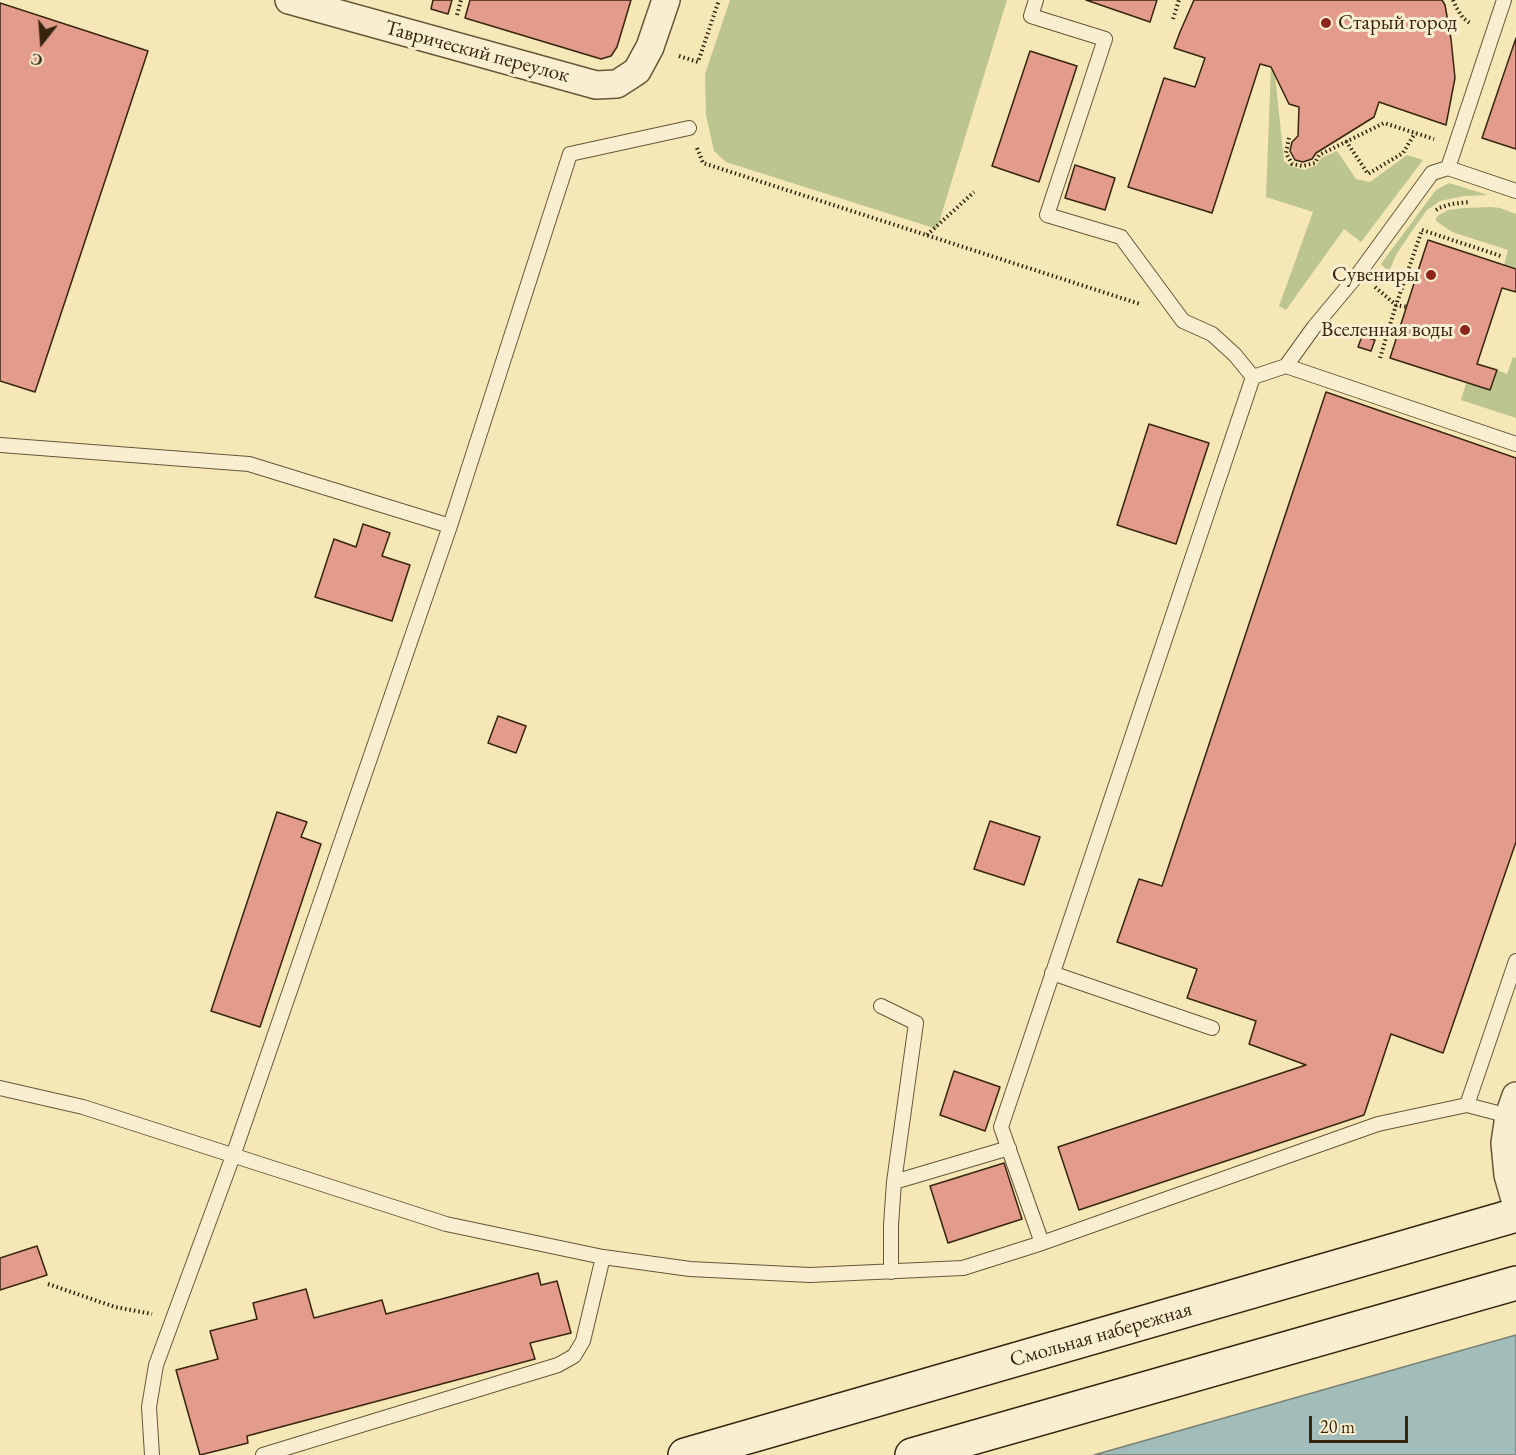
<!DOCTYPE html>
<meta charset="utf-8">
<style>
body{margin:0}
#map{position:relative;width:1516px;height:1455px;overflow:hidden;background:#f6e7b7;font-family:"EB Garamond",serif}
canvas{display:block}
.north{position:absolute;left:12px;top:12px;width:60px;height:60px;-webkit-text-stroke:4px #f9efd0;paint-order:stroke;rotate:197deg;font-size:16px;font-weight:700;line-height:24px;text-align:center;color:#36250e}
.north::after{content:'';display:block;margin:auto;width:21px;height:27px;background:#36250e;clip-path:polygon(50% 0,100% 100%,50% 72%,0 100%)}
.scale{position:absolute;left:1309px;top:1416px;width:99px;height:27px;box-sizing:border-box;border:3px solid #36250e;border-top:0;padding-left:8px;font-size:18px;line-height:21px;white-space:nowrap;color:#36250e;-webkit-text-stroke:4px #f9efd0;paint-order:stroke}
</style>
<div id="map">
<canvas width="1516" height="1455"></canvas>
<div class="north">С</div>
<div class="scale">20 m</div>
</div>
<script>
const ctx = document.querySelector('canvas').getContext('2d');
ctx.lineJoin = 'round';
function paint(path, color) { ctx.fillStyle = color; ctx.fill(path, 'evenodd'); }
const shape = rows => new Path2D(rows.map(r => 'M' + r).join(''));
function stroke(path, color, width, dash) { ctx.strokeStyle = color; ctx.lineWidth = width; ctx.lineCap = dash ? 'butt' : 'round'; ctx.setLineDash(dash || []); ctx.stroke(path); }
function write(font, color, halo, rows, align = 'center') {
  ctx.font = font + ' "EB Garamond",serif'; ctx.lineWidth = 6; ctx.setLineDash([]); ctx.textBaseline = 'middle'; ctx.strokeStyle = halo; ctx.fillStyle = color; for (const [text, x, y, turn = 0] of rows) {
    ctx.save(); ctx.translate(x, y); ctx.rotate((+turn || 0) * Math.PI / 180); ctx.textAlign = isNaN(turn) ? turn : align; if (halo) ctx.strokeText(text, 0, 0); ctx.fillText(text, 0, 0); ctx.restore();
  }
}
const green = shape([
 [730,0,1007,0,937,229,726,162,714,151,706,115,705,74],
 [1271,67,1275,75,1284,161,1290,166,1304,170,1317,165,1321,158,1337,151,1356,179,1370,182,1407,155,1423,160,1361,242,1344,229,1286,310,1279,306,1313,212,1266,197],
 [1449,183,1488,195,1464,196,1440,201,1427,210,1414,228,1396,255,1389,272,1381,264,1435,191,1441,187],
 [1491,207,1500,208,1516,214,1516,269,1504,265,1508,250,1452,232,1436,221,1436,218,1439,215,1448,210,1464,208],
 [1513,357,1516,358,1516,418,1461,400,1466,383,1490,390,1497,370,1507,374]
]);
const water = shape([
 [1516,1335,1516,1455,1094,1455,1516,1335]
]);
const building = shape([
 [433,0,452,0,448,14,431,9,433,0],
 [470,0,631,0,617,47,611,56,601,59,465,18,470,0],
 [1086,0,1157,0,1150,22,1086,0],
 [1194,0,1442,0,1445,5,1451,39,1455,78,1446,125,1379,102,1374,117,1316,153,1312,159,1303,162,1295,160,1290,151,1292,142,1298,136,1299,107,1289,104,1271,67,1260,64,1212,213,1128,187,1164,78,1195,87,1205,58,1174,48,1180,32,1194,0],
 [0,3,148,51,35,392,0,381,0,3],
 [1516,38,1516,149,1482,138,1516,38],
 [1030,51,1077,66,1039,182,992,166,1030,51],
 [1075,165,1115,178,1105,210,1065,198,1075,165],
 [1428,240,1516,269,1516,292,1502,288,1477,364,1497,370,1490,390,1390,358,1428,240],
 [1362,336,1375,340,1371,351,1358,347,1362,336],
 [1326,392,1516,458,1516,842,1443,1053,1391,1034,1364,1115,1079,1210,1058,1147,1306,1065,1249,1044,1256,1021,1187,998,1197,969,1117,942,1139,879,1162,886,1326,392],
 [1149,424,1209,443,1176,544,1117,525,1149,424],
 [363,524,390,533,382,556,410,565,392,621,315,597,334,539,356,547,363,524],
 [498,716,526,726,516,753,488,743,498,716],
 [277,812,307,822,301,837,321,844,260,1027,211,1011,277,812],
 [990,821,1040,837,1024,885,974,869,990,821],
 [954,1071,1000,1087,985,1131,940,1115,954,1071],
 [1004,1163,1022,1219,948,1243,930,1186,1004,1163],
 [37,1246,47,1275,0,1290,0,1258,37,1246],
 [538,1273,541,1285,557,1281,571,1333,530,1343,535,1359,247,1436,248,1443,200,1455,176,1370,218,1359,210,1331,257,1319,253,1303,306,1289,314,1318,382,1300,386,1314,538,1273]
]);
const path = shape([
 [1453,0,1456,7,1463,18,1471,24],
 [457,15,461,0],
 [1173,19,1179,0],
 [679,56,698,62,719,0],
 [1289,138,1286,153,1292,164,1303,166,1315,163,1319,155,1384,123,1434,139],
 [1346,141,1368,174,1403,153,1415,133],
 [697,148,703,163,1140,304],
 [1436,210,1439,208,1451,204,1469,202],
 [1422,230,1501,256],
 [927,235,974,192],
 [1375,287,1396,305,1407,307],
 [1380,358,1396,305,1422,230],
 [48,1284,115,1307,152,1314]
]);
const lane = shape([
 [1036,0,1031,16,1105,39,1047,215,1121,237,1183,321,1212,334,1235,355,1253,377,1001,1127,1042,1243],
 [1448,168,1516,191],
 [1286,366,1516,444],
 [1253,377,1286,366,1314,327,1359,273,1432,173,1448,168,1504,0],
 [0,445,249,464,450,526],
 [1052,973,1212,1028],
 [881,1006,916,1023,894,1182],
 [0,1088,83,1107,446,1224,603,1257,690,1269,810,1275,963,1268,1042,1243,1378,1124,1467,1105,1509,1116],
 [1467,1105,1516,961],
 [891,1272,891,1225,894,1182,1009,1148],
 [152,1455,149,1407,156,1365,233,1156,450,526,570,154,689,128],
 [263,1455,558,1365,574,1356,583,1341,603,1257]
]);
const street = shape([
 [289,0,596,85,617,84,637,71,650,47,666,0],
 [1516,1096,1509,1116,1505,1143,1508,1175,1516,1203]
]);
const secondary = shape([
 [685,1455,1516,1215],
 [912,1455,1516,1283]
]);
const markers = [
 [1326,23,6,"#8f2418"],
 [1431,275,6,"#8f2418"],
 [1465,330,6,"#8f2418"]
];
const poiNames = [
 ["Старый город",1338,23,"left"],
 ["Сувениры",1419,275],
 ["Вселенная воды",1453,330]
];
const streetNames = [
 ["Таврический переулок",477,52,15],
 ["Смольная набережная",1101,1335,-16]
];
paint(green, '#bcc58f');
paint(water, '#a2bdb9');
stroke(water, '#778075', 1.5);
paint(building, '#e39b8c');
stroke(building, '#36250e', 1.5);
stroke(lane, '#665638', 16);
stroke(street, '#665638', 30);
stroke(secondary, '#36250e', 36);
stroke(path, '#36250e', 4, [1.5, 3]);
stroke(lane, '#f9efd0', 14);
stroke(street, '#f9efd0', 27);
stroke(secondary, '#f9efd0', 33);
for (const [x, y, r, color] of markers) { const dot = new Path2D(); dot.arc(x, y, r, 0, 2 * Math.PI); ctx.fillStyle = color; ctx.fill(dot); stroke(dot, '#f9efd0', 2); }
write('21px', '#36250e', '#f9efd0', poiNames, 'right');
write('21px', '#36250e', '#f9efd0', streetNames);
</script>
